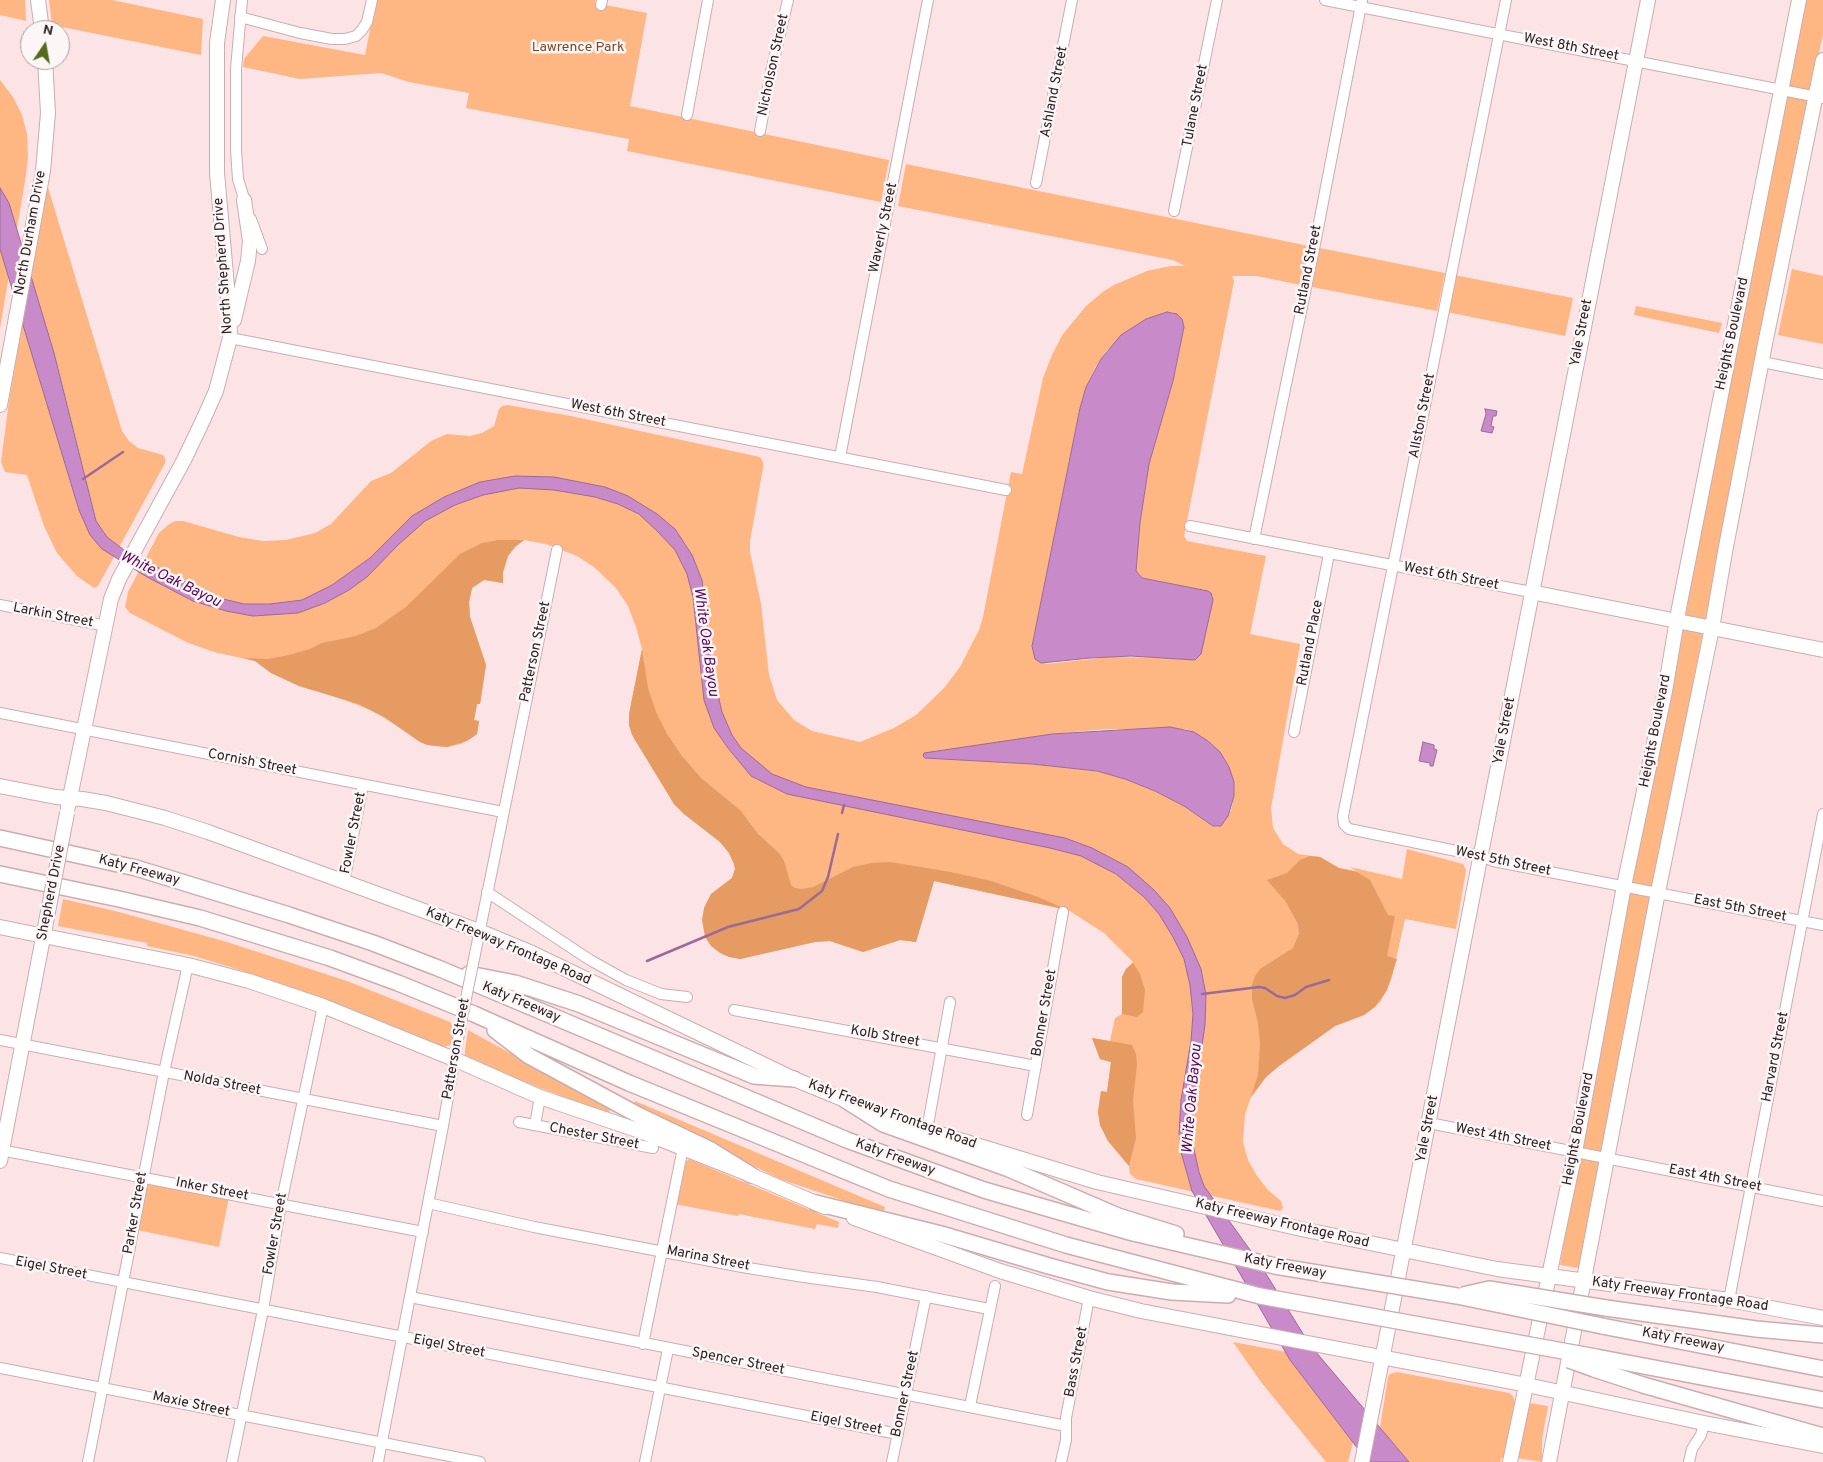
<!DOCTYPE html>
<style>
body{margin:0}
#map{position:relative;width:1823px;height:1462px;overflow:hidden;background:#fce3e5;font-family:Overpass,sans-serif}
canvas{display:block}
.north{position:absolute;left:20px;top:20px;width:50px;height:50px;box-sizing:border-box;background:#fcf6f6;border:1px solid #a9a0a1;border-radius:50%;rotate:12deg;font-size:14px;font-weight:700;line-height:20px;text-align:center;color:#2c2022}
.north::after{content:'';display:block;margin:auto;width:18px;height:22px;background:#546b1a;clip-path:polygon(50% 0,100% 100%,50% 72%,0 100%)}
</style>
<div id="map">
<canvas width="1823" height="1462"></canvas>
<div class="north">N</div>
</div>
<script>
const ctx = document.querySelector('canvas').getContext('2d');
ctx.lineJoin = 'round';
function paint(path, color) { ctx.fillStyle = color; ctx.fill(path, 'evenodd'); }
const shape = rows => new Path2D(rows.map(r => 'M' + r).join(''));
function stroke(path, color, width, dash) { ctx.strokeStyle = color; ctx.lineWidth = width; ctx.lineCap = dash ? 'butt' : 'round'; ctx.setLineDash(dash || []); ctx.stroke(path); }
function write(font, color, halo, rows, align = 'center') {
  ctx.font = font + ' Overpass,sans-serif'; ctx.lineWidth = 5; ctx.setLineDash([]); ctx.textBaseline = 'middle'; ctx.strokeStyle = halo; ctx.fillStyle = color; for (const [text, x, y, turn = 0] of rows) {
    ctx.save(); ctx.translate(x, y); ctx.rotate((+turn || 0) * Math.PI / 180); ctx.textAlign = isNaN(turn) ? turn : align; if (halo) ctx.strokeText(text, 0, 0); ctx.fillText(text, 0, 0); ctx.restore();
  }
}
const green = shape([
 [0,0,25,0,26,21,0,15],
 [49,0,112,0,203,19,201,55,52,25],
 [376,0,596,0,595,3,647,13,630,106,889,160,881,202,627,151,629,139,466,108,469,93,409,82,381,73,300,79,243,67,244,59,263,36,365,55],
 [1804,0,1823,0,1823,35,1800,134,1579,1268,1560,1265,1563,1247,1565,1212],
 [0,80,13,97,22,115,27,134,28,155,26,175,0,328],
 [906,164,1309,246,1301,285,1257,276,1232,276,1234,281,1184,536,1187,541,1266,556,1250,634,1300,644,1271,808,1273,828,1283,844,1298,854,1320,857,1339,868,1356,871,1350,867,1402,879,1407,849,1463,864,1466,870,1456,929,1405,919,1392,977,1387,990,1380,1002,1364,1015,1335,1026,1279,1066,1266,1077,1251,1097,1245,1114,1243,1142,1248,1160,1257,1176,1268,1190,1281,1201,1283,1208,1280,1211,1136,1179,1130,1174,1129,1166,1108,1141,1100,1125,1098,1112,1101,1091,1107,1092,1111,1062,1100,1059,1092,1038,1110,1041,1115,1018,1122,1014,1122,977,1126,969,1133,962,1104,933,1068,910,934,881,916,942,900,940,863,952,830,941,815,942,740,959,724,955,715,949,708,941,704,931,704,908,711,894,732,878,735,869,734,864,729,853,720,842,684,814,674,804,635,740,629,725,629,714,642,649,636,627,628,606,616,588,594,567,577,556,546,544,524,540,515,547,508,556,503,572,503,583,484,580,472,588,469,602,470,617,486,665,480,704,477,704,474,720,479,721,477,734,473,737,461,744,447,747,433,746,420,742,396,725,371,710,334,696,299,686,271,673,255,661,214,652,186,642,130,613,125,607,128,592,159,533,168,525,175,521,183,521,239,537,263,541,286,540,315,533,331,524,371,481,391,473,431,441,447,434,470,436,482,433,494,426,499,409,502,406,507,405,571,416,760,457,763,462,763,468,750,541,750,552,761,604,769,675,777,700,794,720,812,731,860,742,894,728,916,715,944,688,960,667,979,630,983,617,1011,472,1022,474,1043,378,1052,355,1063,334,1086,306,1104,291,1114,285,1147,271,1170,266,1185,266,1173,260,898,206],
 [1167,312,1172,312,1184,325,1184,328,1173,381,1149,464,1140,523,1136,571,1142,578,1208,591,1211,593,1172,658,1110,657,1046,664,1032,646,1080,408,1086,387,1095,368,1107,350,1138,324],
 [1107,729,1186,729,1201,736,1214,746,1229,767,1234,782,1234,796,1231,810,1218,827,1213,826,1184,806,1155,791,1125,779,1096,771,1032,764,925,758,1052,734],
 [47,184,122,431,129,441,138,448,163,455,165,458,165,463,98,586,94,588,77,576,57,553,44,526,27,475,5,472,1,462,9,401],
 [1320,248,1445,273,1437,311,1312,287],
 [1792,269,1823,276,1823,344,1778,335],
 [1454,275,1573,298,1565,336,1447,312],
 [1636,306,1722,323,1719,333,1634,315],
 [63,899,119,912,227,942,347,981,455,1024,451,1045,443,1047,428,1043,302,991,243,971,194,956,147,946,147,943,58,926],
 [468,1030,610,1108,609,1114,469,1061,465,1055,465,1050],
 [635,1101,885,1207,883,1214,780,1179,633,1106],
 [689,1159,839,1222,838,1228,817,1224,815,1229,739,1214,738,1216,674,1204,684,1164],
 [150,1183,229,1197,219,1247,137,1230,145,1191],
 [1233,1342,1286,1352,1290,1360,1353,1442,1348,1462,1326,1462,1261,1382],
 [1397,1372,1509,1393,1513,1396,1516,1405,1506,1458,1502,1457,1500,1462,1409,1462,1380,1428,1388,1377,1390,1374],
 [1529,1403,1548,1406,1542,1439,1542,1462,1517,1458]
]);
const forest = shape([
 [498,540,524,540,515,547,508,556,503,572,503,583,484,580,472,588,469,602,470,617,486,665,480,704,477,704,474,720,479,721,477,734,467,741,447,747,427,745,420,742,384,717,358,704,299,686,271,673,255,661,243,658,268,659,289,655,310,649,322,643,356,636,376,628,406,607,460,554,482,543],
 [642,649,648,688,656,712,667,734,682,756,701,778,741,811,758,834,779,853,784,861,791,885,795,888,802,889,813,887,853,867,871,863,890,862,951,872,991,881,1038,897,1068,910,934,881,916,942,900,940,863,952,830,941,815,942,740,959,729,957,720,953,711,946,705,937,702,920,704,908,711,894,732,878,735,869,734,864,729,853,720,842,684,814,674,804,632,735,629,725,629,714],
 [1310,856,1320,857,1339,868,1357,872,1370,880,1388,915,1395,916,1387,956,1397,959,1387,990,1375,1007,1364,1015,1335,1026,1279,1066,1266,1077,1251,1097,1258,1075,1260,1044,1258,1023,1252,999,1252,985,1255,976,1260,969,1293,948,1299,934,1298,924,1286,902,1267,880,1287,873,1300,860],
 [1133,963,1140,974,1145,990,1143,1012,1137,1017,1122,1014,1122,977,1126,969],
 [1092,1038,1132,1045,1136,1054,1137,1065,1133,1101,1136,1138,1129,1166,1108,1141,1100,1125,1098,1112,1101,1091,1107,1092,1111,1062,1100,1059]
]);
const water = shape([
 [0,188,9,203,54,353,96,521,107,537,124,550,215,597,244,604,270,604,302,600,332,585,370,558,412,516,444,497,480,482,515,476,554,477,605,487,628,496,657,514,675,529,692,555,702,580,712,669,722,712,732,735,741,748,772,774,806,787,1065,838,1092,848,1128,867,1154,890,1170,908,1187,937,1201,969,1206,995,1205,1025,1192,1112,1193,1145,1199,1172,1204,1186,1258,1261,1310,1345,1409,1462,1368,1462,1290,1360,1192,1191,1181,1152,1179,1133,1181,1100,1191,1041,1193,1014,1190,985,1184,959,1173,937,1159,914,1144,897,1116,874,1081,856,1050,848,787,794,751,776,728,748,714,728,704,700,693,597,687,574,675,550,658,532,639,514,618,504,595,497,554,490,519,488,483,495,455,505,425,521,398,545,367,577,349,590,325,603,298,613,253,616,226,611,193,601,147,577,102,549,90,535,79,510,0,249,0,188],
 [1167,312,1177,314,1182,319,1184,327,1173,381,1149,464,1140,523,1136,571,1142,578,1208,591,1211,593,1213,600,1201,654,1195,660,1131,656,1090,658,1041,663,1035,659,1032,646,1080,408,1086,387,1101,359,1121,335,1146,319,1167,312],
 [1485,409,1497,411,1496,416,1493,416,1491,426,1494,427,1492,433,1481,431,1486,414,1485,409],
 [1170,727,1194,732,1208,741,1220,752,1229,767,1234,782,1234,796,1228,816,1221,826,1213,826,1184,806,1155,791,1125,779,1097,771,1032,764,925,758,923,756,924,753,1052,734,1170,727],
 [1423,742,1434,745,1434,749,1437,750,1433,766,1430,766,1430,763,1419,761,1423,742]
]);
const stream = shape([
 [83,479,123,452],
 [842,813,844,805],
 [647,961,728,927,799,909,822,891,828,877,838,834],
 [1202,994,1259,987,1265,988,1277,996,1285,998,1295,995,1306,987,1329,980]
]);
const minor = shape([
 [242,0,236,69,236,150,238,179,246,205],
 [1325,0,1823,98],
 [1506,0,1343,816,1344,824,1349,829,1481,856,1493,861,1823,925],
 [601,5,602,0],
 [240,17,300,33,332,39,345,39,356,36,362,30,367,22,372,0],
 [687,115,708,0],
 [760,131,771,72,788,0],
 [1036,183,1072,0],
 [1174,211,1217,0],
 [251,219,262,249],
 [230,338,1006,490],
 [1762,362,1823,374],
 [840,457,928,0],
 [1190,526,1531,592],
 [1254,539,1314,249,1362,0],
 [0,605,106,626],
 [0,713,503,812],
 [1294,732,1329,554],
 [344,882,363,785],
 [487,892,590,960,626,980,661,994,687,997],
 [475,954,557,550],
 [734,1010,1036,1066],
 [0,1040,443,1126],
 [1027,1115,1063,912],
 [519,1122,653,1148],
 [1429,1123,1823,1201],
 [535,1125,540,1097],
 [927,1130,950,1002],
 [0,1150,423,1232],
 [428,1203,534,1227,742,1267,804,1277,877,1287,989,1309],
 [0,1258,898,1434],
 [410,1297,1066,1426],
 [1729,1300,1823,814],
 [643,1344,683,1148],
 [0,1368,480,1462],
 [970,1406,995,1286],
 [88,1462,164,1072,188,965],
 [232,1462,263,1310,281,1204,323,1006],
 [378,1462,443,1126,459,1033],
 [645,1462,668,1349],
 [892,1462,926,1296],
 [1061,1462,1066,1440,1066,1418,1089,1298],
 [1689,1462,1692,1449,1701,1435,1704,1423]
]);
const major = shape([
 [38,0,42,30],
 [234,320,248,261,250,241,244,200],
 [0,405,43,171,48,113,45,60],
 [1531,592,1823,650],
 [0,786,56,797,82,799,106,803,165,818,208,832,479,931,532,953,794,1079,845,1100,927,1130,1097,1182,1301,1229,1497,1269,1729,1300,1823,1318],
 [68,807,111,599,119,579,184,460,204,418,216,391,230,338,229,309,217,173,217,43,223,0],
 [0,927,188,965,249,981,323,1006,454,1059,540,1097,637,1130,751,1175,825,1207],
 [0,1161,47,917],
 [854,1218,1000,1271,1089,1298,1141,1311,1527,1385,1704,1423,1823,1446],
 [1362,1462,1648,0],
 [1510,1462,1575,1152,1624,886,1665,691,1679,608,1799,0],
 [1549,1462,1658,892,1712,628,1725,552,1765,344,1823,60]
]);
const highway = shape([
 [0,838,136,868,289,915,373,943,438,968,847,1140,984,1190,1133,1233,1275,1266],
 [0,874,119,899,200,918,330,958,398,983,474,1014,629,1083,889,1189,1066,1245,1260,1296],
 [469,974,515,983,579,1004,754,1076,794,1079],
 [495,1030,529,1056,640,1116,709,1149,751,1175],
 [845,1100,883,1124,1009,1169,1118,1216,1176,1234],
 [816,1203,941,1234,1049,1266,1108,1282,1172,1292,1228,1295],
 [1606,1308,1756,1329,1823,1335],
 [1602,1326,1823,1369],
 [1596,1357,1823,1400],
 [1594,1369,1643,1385,1823,1436]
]);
const minorBridge = shape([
 [459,1033,475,954]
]);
const majorBridge = shape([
 [47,917,67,813]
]);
const highwayBridge = shape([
 [1275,1266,1457,1296,1602,1326],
 [1463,1295,1489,1289,1606,1308],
 [1260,1296,1596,1357],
 [1569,1360,1594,1369]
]);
const parkNames = [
 ["Lawrence Park",578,48]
];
const streetNames = [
 ["West 8th Street",1571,48,11],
 ["Nicholson Street",774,65,-78],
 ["Ashland Street",1055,92,-79],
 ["Tulane Street",1196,106,-79],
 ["Waverly Street",884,228,-78],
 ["North Durham Drive",31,233,-80],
 ["North Shepherd Drive",224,266,-94],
 ["Rutland Street",1309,270,-79],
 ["Yale Street",1582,333,-79],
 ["Heights Boulevard",1733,334,-78],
 ["West 6th Street",618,414,11],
 ["Allston Street",1423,416,-79],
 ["West 6th Street",1451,577,11],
 ["Larkin Street",53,616,11],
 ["Rutland Place",1311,643,-79],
 ["Patterson Street",536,652,-78],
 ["Yale Street",1505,731,-79],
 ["Heights Boulevard",1656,731,-79],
 ["Cornish Street",252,763,11],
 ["Fowler Street",354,833,-79],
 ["West 5th Street",1503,862,12],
 ["Katy Freeway",139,871,15],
 ["Shepherd Drive",52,893,-79],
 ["East 5th Street",1740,909,11],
 ["Katy Freeway Frontage Road",508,947,23],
 ["Katy Freeway",521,1003,23],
 ["Bonner Street",1045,1013,-80],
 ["Kolb Street",885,1037,10],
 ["Patterson Street",457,1049,-80],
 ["Harvard Street",1776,1057,-79],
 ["Nolda Street",222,1084,11],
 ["Katy Freeway Frontage Road",892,1115,20],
 ["Yale Street",1428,1129,-79],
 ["Heights Boulevard",1579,1129,-79],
 ["Chester Street",594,1137,11],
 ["West 4th Street",1503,1138,11],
 ["Katy Freeway",895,1158,20],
 ["East 4th Street",1715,1179,11],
 ["Inker Street",212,1190,11],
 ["Parker Street",136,1213,-80],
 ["Katy Freeway Frontage Road",1282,1224,13],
 ["Fowler Street",276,1234,-80],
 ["Marina Street",708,1259,11],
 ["Katy Freeway",1285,1267,11],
 ["Eigel Street",51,1269,11],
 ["Katy Freeway Frontage Road",1680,1295,8],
 ["Katy Freeway",1683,1341,11],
 ["Eigel Street",449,1347,11],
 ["Spencer Street",738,1362,11],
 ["Bass Street",1077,1362,-79],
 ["Bonner Street",906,1394,-78],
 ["Maxie Street",191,1405,12],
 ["Eigel Street",846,1424,11]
];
const waterNames = [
 ["White Oak Bayou",170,580,26],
 ["White Oak Bayou",705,642,82],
 ["White Oak Bayou",1193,1099,-85]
];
paint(green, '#feb682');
paint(forest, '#e69b63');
paint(water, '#c98aca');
stroke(water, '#9a6a98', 1);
stroke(stream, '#9a6a98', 2.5);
stroke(minor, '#cbadb0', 12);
stroke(major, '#cbadb0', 16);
stroke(highway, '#cbadb0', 18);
stroke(minor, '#fff', 10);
stroke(major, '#fff', 14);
stroke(highway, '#fff', 15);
stroke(minorBridge, '#cbadb0', 12, []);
stroke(majorBridge, '#cbadb0', 16, []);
stroke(highwayBridge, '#cbadb0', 18, []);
stroke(minorBridge, '#fff', 10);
stroke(majorBridge, '#fff', 14);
stroke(highwayBridge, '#fff', 15);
write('14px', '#7c4a22', '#fcf6f6', parkNames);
write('14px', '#2c2022', '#fcf6f6', streetNames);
write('italic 15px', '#58085c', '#fcf6f6', waterNames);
</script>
